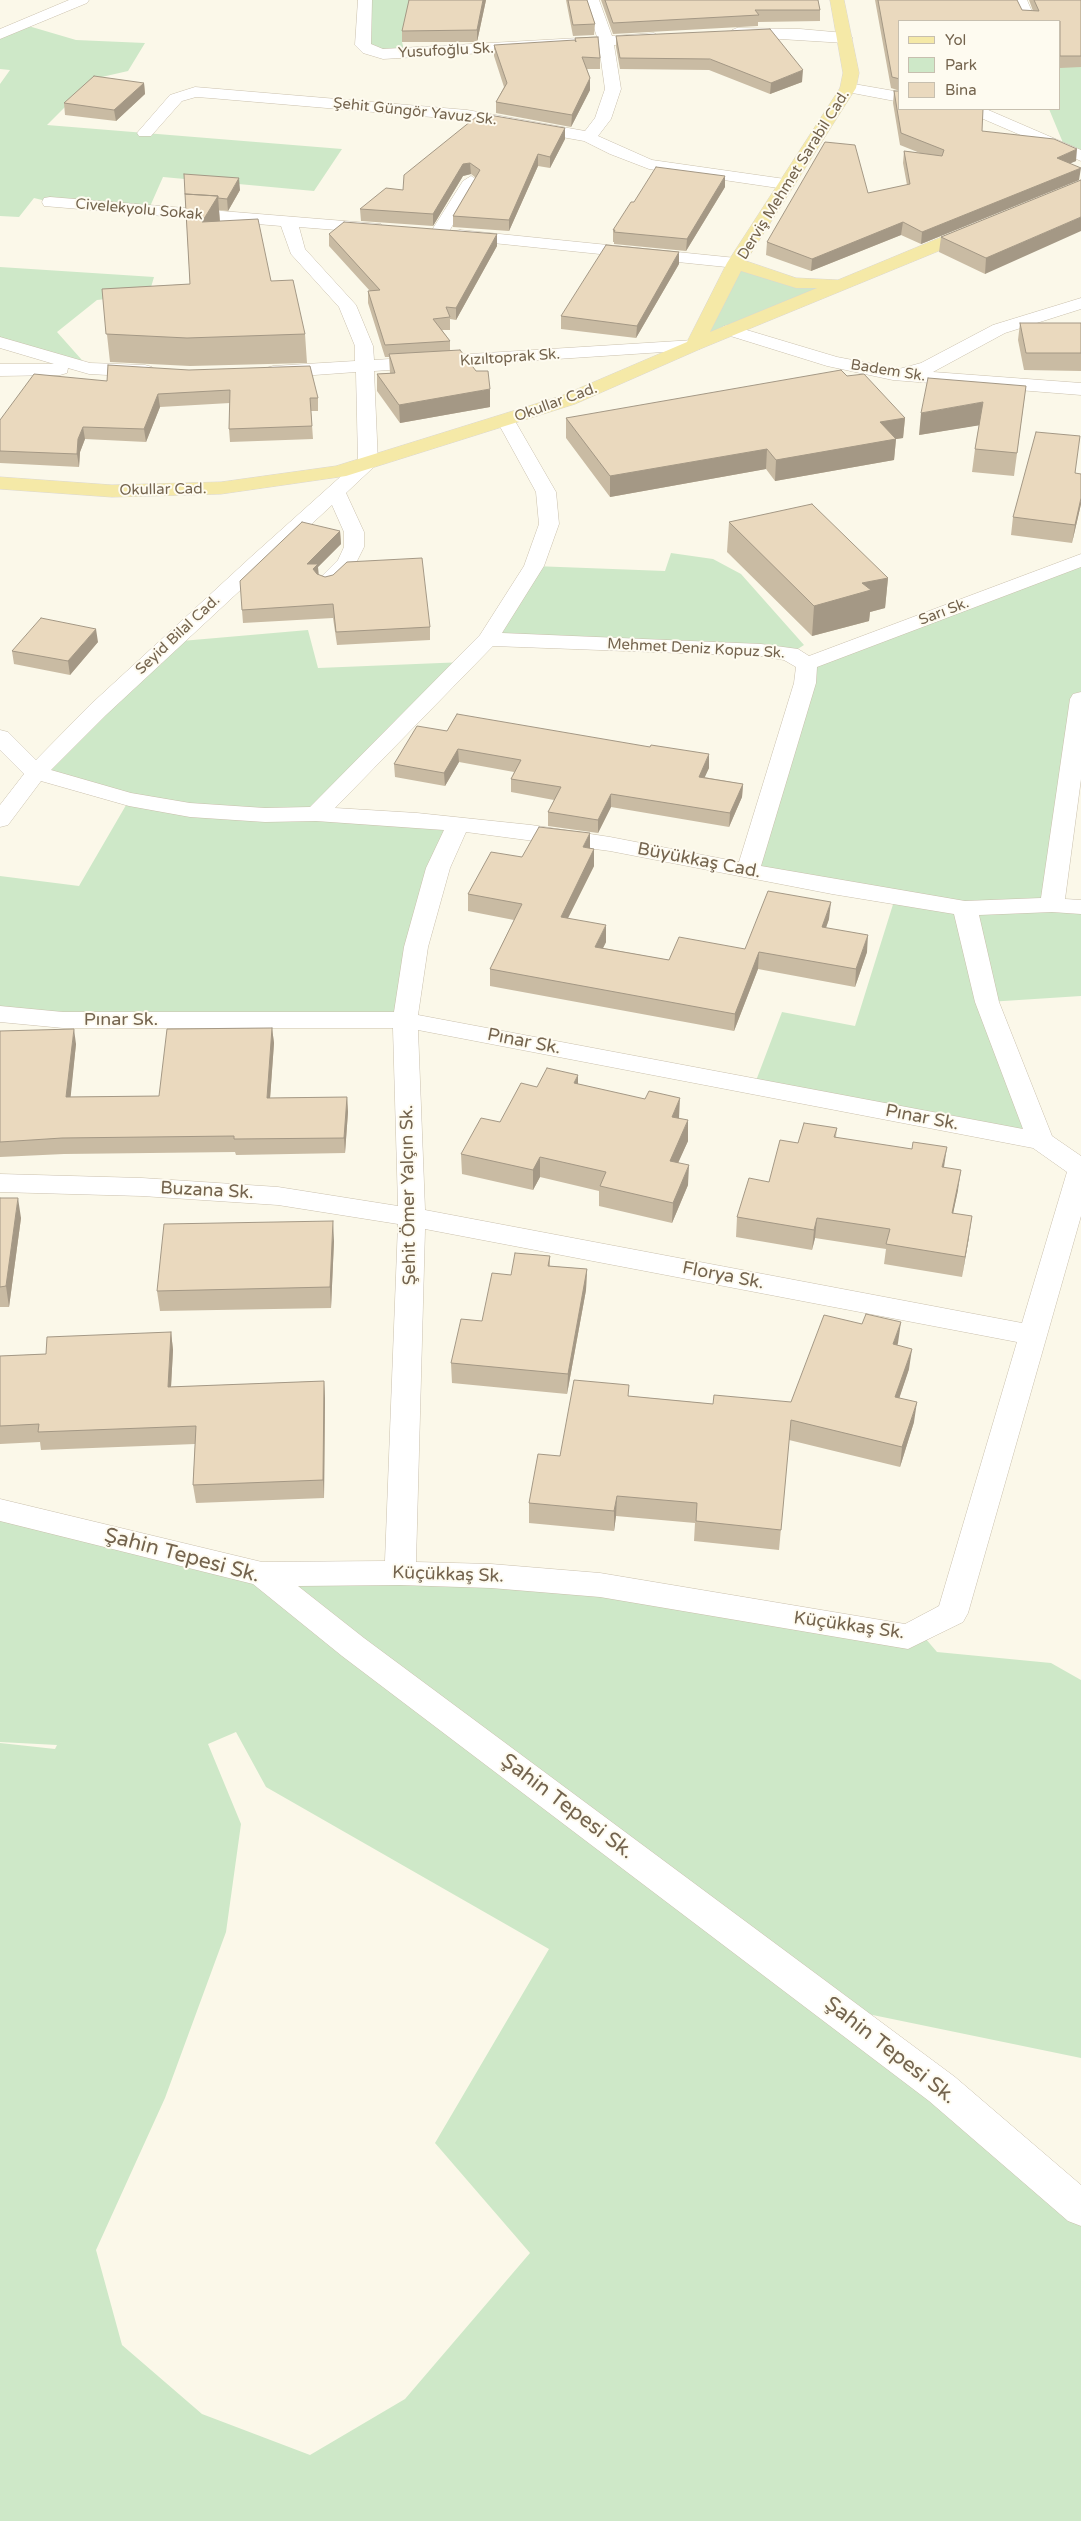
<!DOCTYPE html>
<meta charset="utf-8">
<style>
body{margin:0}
#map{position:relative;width:1081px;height:2521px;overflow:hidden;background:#fbf8e9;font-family:"Varela Round",sans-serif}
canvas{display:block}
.legend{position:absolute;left:898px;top:20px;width:162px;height:90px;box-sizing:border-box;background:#fefbf0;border:1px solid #c7bfaf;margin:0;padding:6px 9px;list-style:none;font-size:15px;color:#74644e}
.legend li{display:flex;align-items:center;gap:10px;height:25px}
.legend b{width:25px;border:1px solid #c7bfaf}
</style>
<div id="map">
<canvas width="1081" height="2521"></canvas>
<ul class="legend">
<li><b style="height:6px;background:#f5e9a7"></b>Yol</li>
<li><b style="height:14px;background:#cee8c8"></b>Park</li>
<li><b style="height:14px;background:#ead9be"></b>Bina</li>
</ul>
</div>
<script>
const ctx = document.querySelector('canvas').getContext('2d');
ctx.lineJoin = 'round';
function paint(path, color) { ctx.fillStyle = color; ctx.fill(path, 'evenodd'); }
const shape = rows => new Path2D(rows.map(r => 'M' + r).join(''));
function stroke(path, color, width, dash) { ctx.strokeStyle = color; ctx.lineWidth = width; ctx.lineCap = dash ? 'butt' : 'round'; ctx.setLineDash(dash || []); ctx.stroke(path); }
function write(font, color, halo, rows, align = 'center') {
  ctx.font = font + ' "Varela Round",sans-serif'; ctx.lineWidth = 4; ctx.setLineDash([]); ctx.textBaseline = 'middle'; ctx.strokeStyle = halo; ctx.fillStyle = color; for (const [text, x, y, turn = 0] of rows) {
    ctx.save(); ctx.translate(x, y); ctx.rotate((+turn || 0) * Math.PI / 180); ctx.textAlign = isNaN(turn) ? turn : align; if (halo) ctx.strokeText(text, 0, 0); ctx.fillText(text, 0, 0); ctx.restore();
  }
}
const green = shape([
 [365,0,439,0,402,42,405,53,368,50],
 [25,25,76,40,145,43,128,71,93,79,47,125,342,149,314,191,163,177,148,211,50,202,34,198,19,217,0,216,0,84,10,70,0,69,0,34],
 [1060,31,1081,31,1081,156,1066,150,1049,109,1060,109],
 [736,263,796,283,854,279,694,345],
 [0,267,154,277,149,294,97,300,57,332,89,368,0,342],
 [671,553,713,559,741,574,804,645,790,654,488,639,534,566,665,571],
 [1081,560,1081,699,1052,904,1081,907,1081,996,988,1002,1041,1141,754,1086,782,1012,855,1026,895,898,748,871,807,664],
 [308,630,318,668,465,662,316,814,458,825,405,1020,0,1014,0,876,79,886,129,800,36,773,170,642],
 [0,1510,262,1574,400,1573,919,1631,937,1652,1051,1663,1081,1680,1081,2058,834,2007,1081,2201,1081,2521,0,2521,0,1743,55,1749,57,1745,0,1742],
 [236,1732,266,1787,549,1949,435,2143,530,2253,405,2399,310,2455,202,2414,122,2345,96,2250,165,2098,226,1932,241,1824,208,1744]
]);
const minor = shape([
 [69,0,89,0,87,3,0,39,0,29,69,0],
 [358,0,372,0,371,44,383,49,597,37,585,0,599,0,612,36,654,33,662,38,654,43,614,45,621,89,611,119,598,136,652,160,785,179,791,180,793,184,791,188,785,189,649,169,610,154,584,141,467,120,210,98,196,97,182,101,151,136,139,136,137,133,170,95,195,87,467,110,585,131,595,118,605,89,599,46,383,59,363,53,355,45,358,0],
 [1013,0,1027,0,1036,21,1022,21,1013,0],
 [737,28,800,29,845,33,853,38,845,43,732,36,729,33,732,30,737,28],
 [848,83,900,92,900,102,842,91,840,88,842,85,848,83],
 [965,109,986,109,1081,150,1081,161,967,112,965,109],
 [471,176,479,181,448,233,445,237,433,237,430,233,463,181,471,176],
 [50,197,381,224,384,228,381,232,375,233,299,227,305,249,356,305,373,346,374,360,694,340,700,341,703,345,700,349,694,350,374,371,378,463,346,493,364,532,364,547,354,567,333,586,326,588,319,586,316,582,338,560,344,547,344,532,332,505,106,715,51,770,131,793,190,803,265,808,310,807,480,635,524,566,539,524,536,492,497,421,499,417,506,415,513,417,515,421,556,492,559,524,544,566,502,633,761,644,798,649,809,656,1081,554,1081,567,817,667,816,683,761,866,965,901,1041,898,1070,699,1073,694,1081,692,1081,779,1065,899,1081,900,1081,914,1052,912,979,915,999,1002,1052,1136,1081,1156,1081,1216,968,1613,963,1622,908,1649,600,1597,491,1588,400,1585,298,1586,364,1638,955,2077,1081,2185,1081,2226,1068,2221,929,2101,342,1656,253,1584,0,1521,0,1499,262,1562,385,1561,398,1224,278,1205,142,1196,0,1192,0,1174,142,1178,278,1187,398,1206,393,1028,63,1028,0,1022,0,1006,63,1012,394,1012,404,947,426,868,444,830,316,821,265,822,190,817,129,806,41,781,8,825,0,827,0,805,24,774,0,750,0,730,8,732,36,760,90,705,252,556,358,461,356,372,273,378,266,376,264,372,266,368,273,366,355,361,355,346,339,307,291,254,281,226,44,206,42,202,44,198,50,197],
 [493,646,761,656,784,660,796,667,794,683,739,862,610,837,531,825,417,813,335,808,493,646],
 [466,832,610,851,832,894,954,914,975,1002,1023,1129,418,1015,428,947,450,868,466,832],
 [418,1030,1033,1148,1067,1172,1022,1323,425,1210,418,1030],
 [425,1229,1017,1342,939,1606,905,1624,600,1573,491,1564,416,1562,425,1229],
 [460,230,736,258,742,259,745,263,742,267,736,268,454,239,451,235,454,231,460,230],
 [1081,298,1081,309,1005,333,933,372,1081,383,1081,395,893,380,827,366,724,334,721,330,724,326,730,325,837,357,899,369,921,363,993,325,1081,298],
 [0,337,90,363,145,365,152,367,154,371,152,375,145,377,89,374,68,368,67,373,60,375,0,376,0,364,54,364,0,348,0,337]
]);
const major = shape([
 [830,0,844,0,859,73,856,88,746,261,796,278,838,280,968,226,980,226,983,230,980,234,700,349,575,404,346,476,221,494,112,497,0,489,0,477,112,485,221,482,336,466,561,396,687,342,727,263,840,88,843,73,830,0],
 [741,271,796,288,817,288,710,332,741,271]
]);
const wall = shape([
 [486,0,477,42,402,42,402,31],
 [566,0,587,0,595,24,594,35,573,36],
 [601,0,818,0,820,10,820,21,758,22,758,26,613,34],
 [875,0,1017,0,1022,10,1033,11,1029,0,1081,0,1081,67,1060,68,1060,21,900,21,900,91,891,88],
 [616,36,802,82,770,94,709,70,620,69,616,47],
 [494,45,600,58,600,69,587,69,590,78,590,90,571,127,496,113,496,102,504,87,494,56],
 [144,83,145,94,116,121,65,115,64,103],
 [894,91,982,131,1076,161,1070,163,1079,180,921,244,901,235,811,271,766,255,767,242,868,193,907,185,903,163,904,151,920,153,900,145,893,103],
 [486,119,565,128,565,139,550,168,538,166,509,231,453,227,453,216,476,178,471,174,463,176,433,226,361,221,360,209,403,190],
 [1081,180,985,274,939,252,941,237],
 [725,187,686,251,614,244,614,242,613,242,613,230,634,202],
 [240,190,228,211,219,210,220,221,271,281,305,334,307,363,190,366,110,362,102,289,190,284,185,194],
 [329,234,497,246,456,320,450,319,450,330,442,330,450,341,450,350,490,407,400,423,377,391,377,374,390,373,389,357,385,357,368,303,368,291,370,291,329,246],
 [679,264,636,338,561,329,561,316],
 [1020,323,1081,323,1081,371,1024,370,1018,340],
 [108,365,318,398,318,411,311,411,313,439,230,442,229,429,230,403,160,407,146,442,85,439,80,452,79,467,0,463,0,420,107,381],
 [847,376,905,418,903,438,896,439,894,460,775,481,766,469,610,497,566,438,566,418],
 [1026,386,1014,476,972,472,975,449,979,425,919,435],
 [1075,473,1081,504,1072,543,1011,535,1013,517],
 [729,522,888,578,885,608,870,612,869,621,812,636,727,552],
 [340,531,341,544,318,567,318,575,430,627,430,640,337,645,333,618,243,623,242,610],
 [98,642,70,675,14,664,12,651],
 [447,731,709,768,704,777,743,784,742,797,729,827,611,807,598,833,548,826,548,812,554,800,511,792,511,779,514,772,459,762,445,786,395,777,394,764],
 [590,848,594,849,594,866,568,918,606,942,603,948,669,960,745,949,829,919,826,928,867,952,855,987,758,969,734,1031,490,986,490,969,514,920,468,911,468,894,522,857],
 [272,1028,274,1043,270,1098,347,1097,348,1112,345,1153,236,1155,235,1152,64,1154,0,1157,0,1031,76,1044,70,1097,159,1096],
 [578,1084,679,1118,688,1141,678,1162,688,1185,672,1223,599,1206,599,1191,540,1177,533,1190,462,1174,461,1154,500,1122,537,1087],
 [837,1128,836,1137,944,1168,958,1190,953,1213,969,1237,962,1277,884,1264,886,1249,815,1238,812,1250,736,1237,737,1217,769,1182,798,1143],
 [0,1198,21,1218,9,1307,0,1307],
 [334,1241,331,1308,160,1311,157,1291],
 [550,1256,550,1266,587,1269,586,1290,567,1394,452,1383,451,1363,482,1321,511,1275],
 [171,1332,173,1350,171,1387,324,1381,325,1399,324,1498,196,1503,193,1485,195,1444,41,1450,40,1442,0,1444,0,1356,46,1354],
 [898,1343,897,1345,909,1369,899,1398,914,1422,900,1467,789,1440,779,1550,694,1541,695,1523,616,1516,614,1531,529,1523,529,1503,560,1456,629,1396,713,1404,791,1402]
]);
const shadedWall = shape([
 [483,0,486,0,477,42,477,30],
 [803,70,802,82,770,94,771,83],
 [590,78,590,90,571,127,572,115],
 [144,83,145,94,116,121,114,110],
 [565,128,565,139,550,168,550,157],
 [1077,149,1076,161,1055,170,1057,158],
 [538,154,538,166,509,231,509,220],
 [470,163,471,174,463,176,433,226,433,214,463,164],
 [1081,168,1079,180,921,244,922,232],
 [725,176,725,187,686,251,687,239],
 [239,178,240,190,228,211,227,199],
 [218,196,220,224,202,222],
 [1081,217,1081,231,985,274,986,258],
 [903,222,901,235,811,271,812,259],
 [497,234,497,246,456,320,456,308],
 [679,252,679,264,636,338,637,326],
 [490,389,490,407,400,423,399,405],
 [158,394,160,407,146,442,144,429],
 [983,402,981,425,919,435,921,413],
 [905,418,903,438,896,439,894,460,775,481,776,460,880,422],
 [83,427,85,439,80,452,79,467,77,454,78,439],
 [767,449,766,469,610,497,610,476],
 [1081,498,1081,504,1072,543,1075,525],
 [340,531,341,544,318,567,319,577,307,564],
 [888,578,885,608,870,612,869,621,812,636,814,606,862,583],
 [96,629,98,642,70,675,68,661],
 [458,749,459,762,445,786,444,773],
 [709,754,709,768,699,790,699,777],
 [743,784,742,797,729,827,730,813],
 [611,794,611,807,598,833,598,820],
 [590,833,590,850,583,847],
 [594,849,594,866,560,934,561,917],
 [831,902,829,919,820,944,822,927],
 [606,925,606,942,595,964,595,947],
 [868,935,867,952,855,987,856,969],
 [759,952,758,969,734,1031,735,1014],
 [272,1028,274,1043,269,1113,267,1098],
 [74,1029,76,1044,69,1113,66,1097],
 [578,1075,578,1095,574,1083],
 [347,1097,348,1112,345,1153,344,1138],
 [680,1098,679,1118,671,1137,672,1117],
 [688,1120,688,1141,670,1181,670,1161],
 [947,1147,944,1167,942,1167],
 [540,1157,540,1177,533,1190,533,1170],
 [689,1165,688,1185,672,1223,673,1203],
 [961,1170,958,1190,949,1233,952,1213],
 [18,1198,21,1218,9,1307,6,1286],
 [972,1216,969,1237,962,1277,965,1257],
 [817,1218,815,1238,812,1250,814,1230],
 [333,1221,334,1241,331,1308,330,1287],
 [587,1269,586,1290,567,1394,568,1374],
 [901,1322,898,1343,890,1365,893,1344],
 [171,1332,173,1350,170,1405,168,1387],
 [912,1349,909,1369,893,1417,895,1397],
 [324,1381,325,1399,324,1498,323,1480],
 [917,1402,914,1422,900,1467,902,1447],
 [617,1496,616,1516,614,1531,614,1511]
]);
const building = shape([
 [409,0,483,0,477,30,402,31,409,0],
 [568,0,587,0,595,24,573,25,568,0],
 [605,0,818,0,820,10,755,10,759,15,613,23,605,0],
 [878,0,1017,0,1022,10,1039,11,1034,0,1081,0,1081,56,1060,56,1060,21,900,21,900,79,892,77,878,0],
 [770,29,803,70,771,83,710,59,620,58,616,36,770,29],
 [598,37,600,58,582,57,590,78,572,115,496,102,507,83,494,45,575,40,576,42,575,38,598,37],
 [94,76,144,83,114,110,64,103,94,76],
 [894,91,900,91,900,109,983,109,982,131,1054,139,1077,149,1057,158,1081,168,922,232,903,222,812,259,767,242,825,142,855,145,868,193,910,184,904,151,942,156,944,150,901,133,894,91],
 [489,115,565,128,550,157,538,154,509,220,453,216,480,170,470,163,463,164,433,214,360,209,386,188,403,190,404,175,476,117,486,119,489,115],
 [656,167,725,176,687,239,614,232,615,230,613,230,631,202,634,202,656,167],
 [184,174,239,178,227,199,218,198,218,196,185,194,184,174],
 [1081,180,1081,217,986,258,941,237,1081,180],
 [185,194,218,196,202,222,258,219,271,281,293,280,305,334,187,338,106,334,102,289,190,284,185,194],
 [344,222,497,234,456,308,446,307,450,317,433,319,450,341,385,345,368,291,380,290,329,234,344,222],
 [606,245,679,252,637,326,561,316,606,245],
 [1020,323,1081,323,1081,353,1026,353,1020,323],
 [460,350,476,371,488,371,490,389,399,405,377,374,395,373,389,354,460,350],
 [108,365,189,370,310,366,318,398,310,398,312,426,229,429,230,390,158,394,144,429,83,427,78,439,77,454,0,451,0,420,34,374,107,381,108,365],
 [841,370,847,376,864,374,905,418,880,422,896,439,776,460,767,449,610,476,566,418,841,370],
 [928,378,1026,386,1017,453,975,449,983,402,921,413,928,378],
 [1036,432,1080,436,1075,473,1081,474,1081,498,1075,525,1013,517,1036,432],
 [812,504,888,578,862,583,871,590,814,606,729,522,812,504],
 [302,522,340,531,307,564,318,564,313,569,317,574,325,577,333,575,347,562,422,558,430,627,336,632,333,604,242,610,240,581,302,522],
 [41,618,96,629,68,661,12,651,41,618],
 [457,714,650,747,651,745,709,754,699,777,743,784,730,813,611,794,598,820,548,812,561,787,511,779,521,760,458,749,444,773,394,764,417,726,447,731,457,714],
 [539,827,590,833,583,847,594,849,561,917,606,925,595,947,669,960,679,937,745,949,768,891,831,902,822,927,868,935,856,969,759,952,735,1014,490,969,522,904,468,894,491,852,522,857,539,827],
 [272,1028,267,1098,347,1097,344,1138,234,1139,234,1136,62,1138,0,1142,0,1031,74,1029,66,1097,159,1096,167,1029,272,1028],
 [547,1068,578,1075,574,1083,645,1099,649,1091,680,1098,672,1117,688,1120,670,1161,689,1165,673,1203,600,1186,606,1172,540,1157,533,1170,461,1154,481,1118,500,1122,521,1083,537,1087,547,1068],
 [804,1123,837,1128,834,1137,912,1149,913,1142,947,1147,942,1167,961,1170,952,1213,972,1216,965,1257,886,1244,890,1229,817,1218,814,1230,737,1217,749,1178,769,1182,780,1140,798,1143,804,1123],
 [0,1198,18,1198,6,1286,0,1287,0,1198],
 [333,1221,330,1287,157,1291,164,1224,333,1221],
 [515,1253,550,1256,548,1266,587,1269,568,1374,451,1363,461,1319,482,1321,492,1273,511,1275,515,1253],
 [866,1314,901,1322,893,1344,912,1349,895,1397,917,1402,902,1447,791,1420,781,1530,696,1521,697,1503,617,1496,614,1511,529,1503,538,1454,560,1456,574,1380,629,1385,628,1396,713,1404,714,1395,791,1402,824,1315,862,1324,866,1314],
 [171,1332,168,1387,324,1381,323,1480,193,1485,196,1426,38,1432,39,1424,0,1426,0,1356,46,1354,47,1337,171,1332]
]);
const farStreetnames = [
 ["Yusufoğlu Sk.",446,51,-3],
 ["Şehit Güngör Yavuz Sk.",415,112,6],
 ["Derviş Mehmet Sarabil Cad.",794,175,-58],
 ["Civelekyolu Sokak",139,210,5],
 ["Kızıltoprak Sk.",510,358,-4],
 ["Badem Sk.",888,371,9],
 ["Okullar Cad.",556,403,-20],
 ["Okullar Cad.",163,490,-1],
 ["Sarı Sk.",944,612,-21],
 ["Seyid Bilal Cad.",178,635,-43],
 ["Mehmet Deniz Kopuz Sk.",696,649,3]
];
const streetNames = [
 ["Büyükkaş Cad.",699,861,11],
 ["Pınar Sk.",121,1020],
 ["Pınar Sk.",524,1042,11],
 ["Pınar Sk.",922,1118,11],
 ["Buzana Sk.",207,1191,3],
 ["Şehit Ömer Yalçın Sk.",409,1195,-91],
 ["Florya Sk.",723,1276,11],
 ["Küçükkaş Sk.",448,1575,2],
 ["Küçükkaş Sk.",849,1626,8]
];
const nearStreetnames = [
 ["Şahin Tepesi Sk.",182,1556,15],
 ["Şahin Tepesi Sk.",567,1807,37],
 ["Şahin Tepesi Sk.",890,2051,38]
];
paint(green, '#cee8c8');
stroke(minor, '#cac0ad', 1);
stroke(major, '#dbd7d1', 1);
paint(minor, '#fff');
paint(major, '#f5e9a7');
paint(wall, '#c9bba3');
paint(shadedWall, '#a49885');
paint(building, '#ead9be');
stroke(building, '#a49885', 1);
write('15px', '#74644e', '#fefbf0', farStreetnames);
write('18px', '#74644e', '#fefbf0', streetNames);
write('21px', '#74644e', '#fefbf0', nearStreetnames);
</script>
